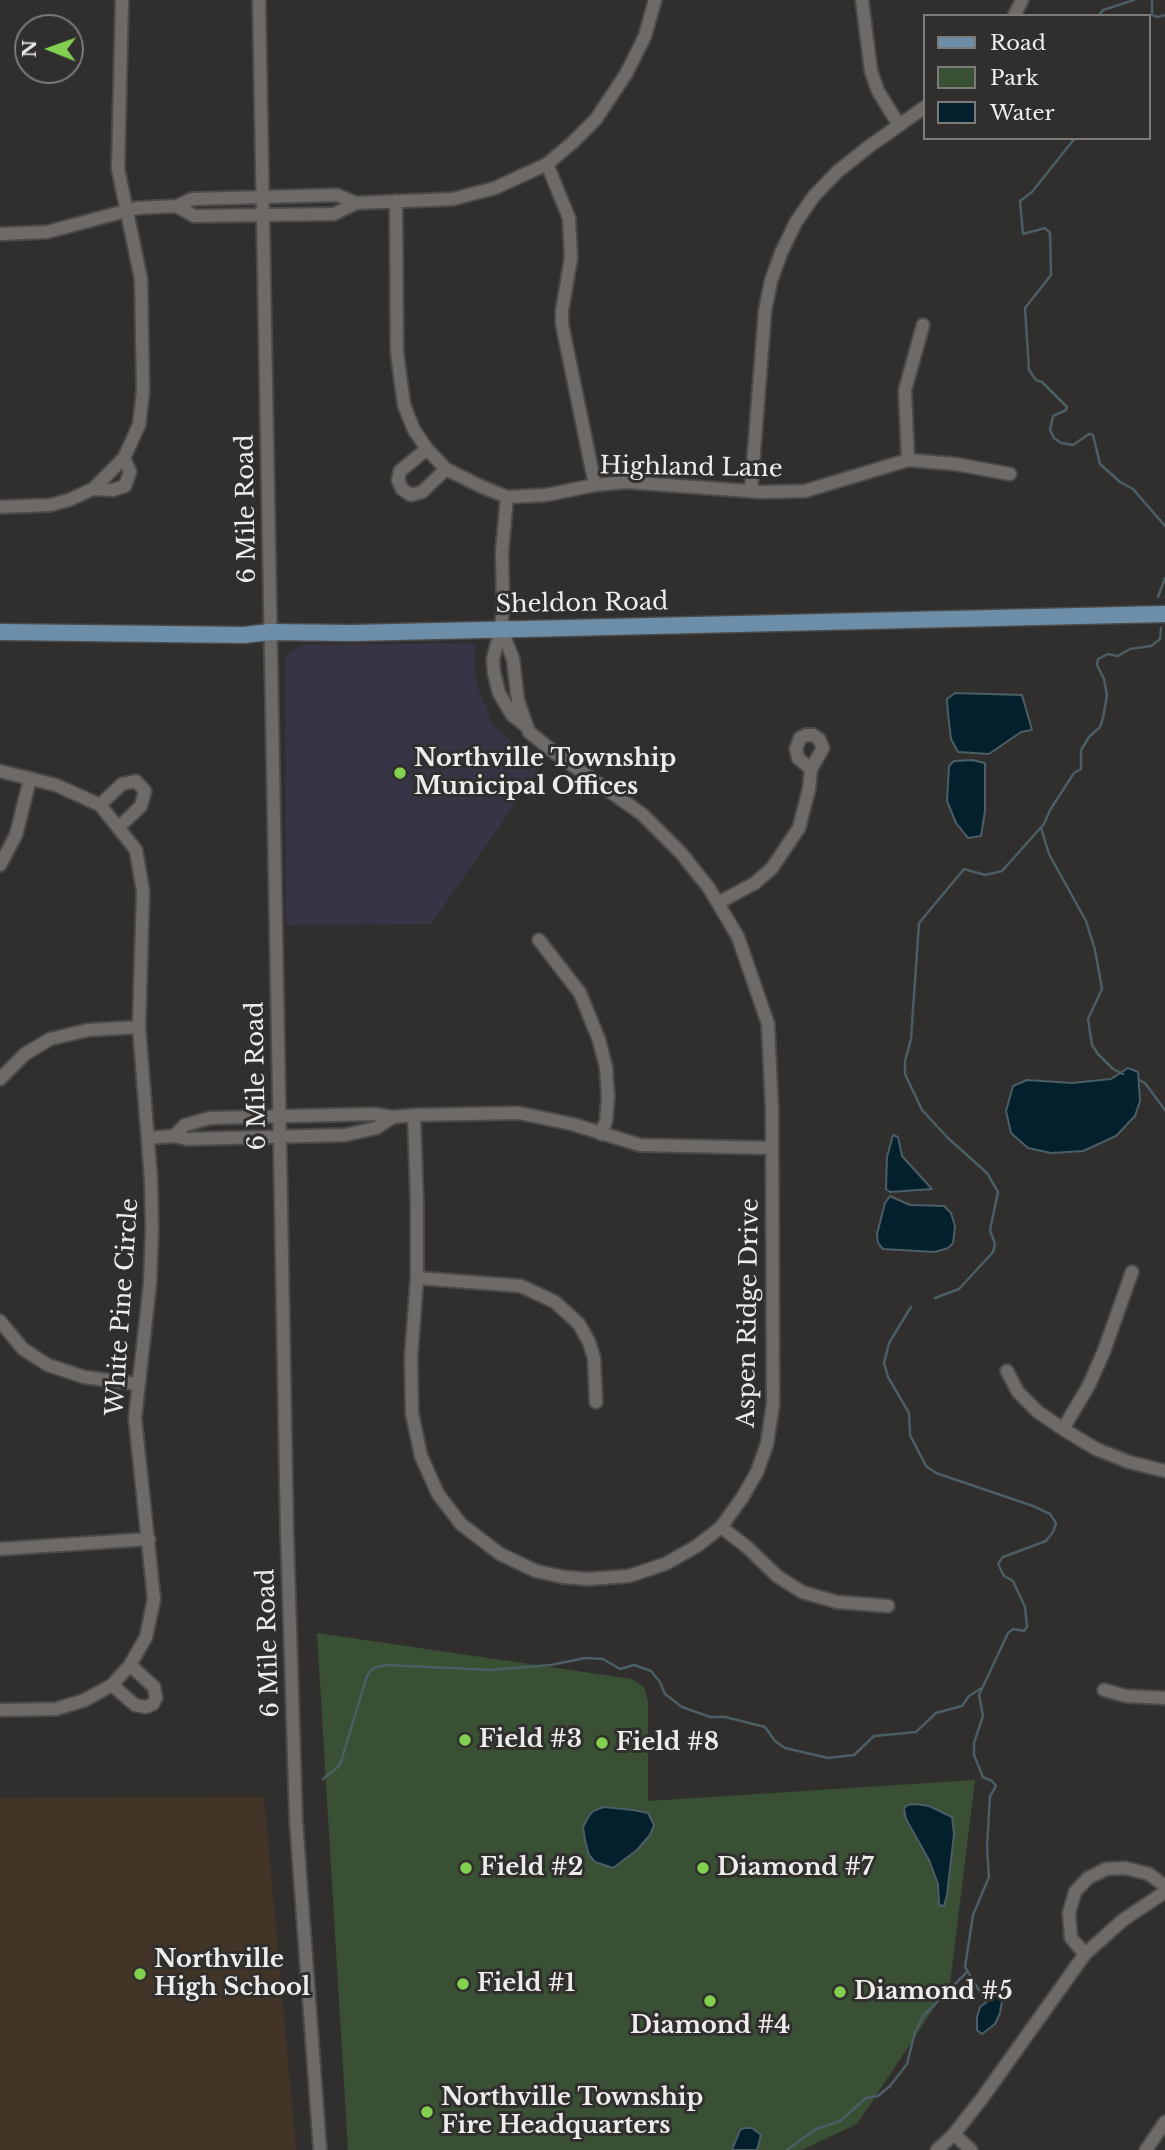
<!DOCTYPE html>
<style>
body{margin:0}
#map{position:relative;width:1165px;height:2150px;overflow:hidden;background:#312f2d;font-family:"Libre Baskerville",serif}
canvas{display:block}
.legend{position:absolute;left:923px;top:14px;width:228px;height:126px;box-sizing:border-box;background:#312f2d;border:2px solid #7d7b79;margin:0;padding:9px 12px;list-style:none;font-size:21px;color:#eeedeb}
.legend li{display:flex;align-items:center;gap:14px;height:35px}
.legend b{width:35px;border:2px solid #7d7b79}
.north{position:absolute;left:14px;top:14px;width:70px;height:70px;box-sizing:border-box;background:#312f2d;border:2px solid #7d7b79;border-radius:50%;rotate:271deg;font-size:19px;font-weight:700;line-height:28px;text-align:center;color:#eeedeb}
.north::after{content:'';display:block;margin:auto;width:24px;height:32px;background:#81d050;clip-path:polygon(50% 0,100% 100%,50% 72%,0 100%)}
</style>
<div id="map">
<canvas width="1165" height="2150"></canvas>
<ul class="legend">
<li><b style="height:9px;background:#6d8ea9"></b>Road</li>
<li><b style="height:19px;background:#395035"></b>Park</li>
<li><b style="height:19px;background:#05202d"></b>Water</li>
</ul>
<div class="north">N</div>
</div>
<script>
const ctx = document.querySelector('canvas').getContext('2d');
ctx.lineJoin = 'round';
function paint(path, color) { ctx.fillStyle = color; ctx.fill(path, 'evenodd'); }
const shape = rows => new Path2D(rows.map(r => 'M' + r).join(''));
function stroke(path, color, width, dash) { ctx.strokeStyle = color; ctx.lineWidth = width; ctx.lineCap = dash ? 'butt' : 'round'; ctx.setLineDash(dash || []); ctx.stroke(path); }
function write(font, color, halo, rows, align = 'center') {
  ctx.font = font + ' "Libre Baskerville",serif'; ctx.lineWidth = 6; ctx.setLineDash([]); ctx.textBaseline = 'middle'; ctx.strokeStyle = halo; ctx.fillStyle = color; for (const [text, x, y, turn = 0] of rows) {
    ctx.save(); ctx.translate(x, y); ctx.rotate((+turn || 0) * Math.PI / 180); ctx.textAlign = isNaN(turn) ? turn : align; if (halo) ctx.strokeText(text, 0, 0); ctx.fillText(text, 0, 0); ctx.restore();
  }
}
const commercial = shape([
 [475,643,474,669,479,691,494,726,541,767,431,924,286,925,285,656,300,645]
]);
const education = shape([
 [264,1797,296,2150,0,2150,0,1798]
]);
const green = shape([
 [317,1633,632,1679,644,1687,648,1701,648,1801,975,1780,950,1984,857,2124,802,2150,348,2150]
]);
const water = shape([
 [955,693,1022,695,1032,730,1021,732,989,754,958,752,951,739,948,713,947,699,955,693],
 [972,760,985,763,985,811,981,836,968,838,956,823,947,801,949,766,954,761,972,760],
 [1128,1068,1138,1072,1140,1101,1135,1116,1116,1136,1083,1151,1051,1153,1028,1148,1011,1133,1006,1111,1013,1086,1027,1080,1072,1083,1111,1079,1128,1068],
 [893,1135,898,1137,902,1156,932,1189,890,1192,886,1189,887,1157,893,1135],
 [890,1196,910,1205,944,1206,951,1213,955,1226,953,1243,948,1248,935,1252,883,1249,878,1243,877,1234,885,1203,890,1196],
 [915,1804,929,1806,952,1817,954,1834,947,1895,944,1906,939,1905,938,1884,929,1860,906,1819,904,1809,907,1805,915,1804],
 [604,1807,633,1810,648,1813,654,1825,650,1835,637,1850,613,1868,595,1862,589,1855,585,1840,583,1827,589,1816,593,1811,604,1807],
 [996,1995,1002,2001,1000,2013,995,2024,982,2034,977,2030,977,2017,980,2007,996,1995],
 [744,2128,752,2128,761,2135,757,2150,732,2150,740,2130,744,2128]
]);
const stream = shape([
 [1152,0,1152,15,1158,17,1165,15],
 [1098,16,1103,10,1134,0],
 [1075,138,1032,192,1020,201,1023,234,1045,228,1050,233,1051,275,1025,308,1029,370,1036,380,1042,382,1067,407,1066,410,1053,416,1050,430,1054,438,1061,443,1073,445,1089,434,1093,435,1100,464,1120,482,1133,489,1165,526],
 [1158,597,1165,578],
 [1041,828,1049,854,1086,921,1095,950,1102,989,1088,1019,1092,1045,1098,1054,1113,1069,1123,1074],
 [1139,1080,1145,1083,1165,1110],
 [935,1298,959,1289,993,1252,995,1244,990,1230,998,1192,987,1173,948,1138,922,1110,905,1074,905,1061,911,1039,919,923,964,869,985,875,1002,871,1044,824,1050,810,1074,773,1081,769,1081,750,1089,737,1100,727,1103,718,1107,695,1104,679,1097,665,1098,659,1108,654,1118,656,1130,649,1151,646,1160,639,1161,628],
 [911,1307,889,1343,884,1363,888,1377,909,1413,910,1435,926,1466,936,1473,1033,1506,1050,1514,1056,1523,1053,1532,1046,1541,1003,1557,998,1564,1004,1576,1013,1581,1025,1607,1027,1627,1024,1631,1013,1629,1008,1633,979,1695,983,1716,974,1743,974,1755,983,1777,992,1781,996,1786,990,1796,987,1847,989,1877,973,1915,965,1967,986,2002],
 [323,1779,340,1765,367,1676,373,1668,387,1665,491,1670,551,1665,585,1658,603,1659,620,1669,634,1665,651,1671,660,1682,665,1694,682,1707,710,1717,725,1717,765,1727,775,1741,785,1748,828,1758,854,1755,874,1736,916,1732,936,1713,962,1706,969,1696,980,1689],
 [787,2150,816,2129,840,2121,866,2098,878,2096,890,2086,907,2064,915,2032,924,2015,967,1972]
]);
const minor = shape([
 [259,0,287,1532,296,1820,320,2150],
 [862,0,871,71,878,91,899,125],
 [1014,16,1022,0],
 [547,164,569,218,571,258,562,311,562,324,595,485],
 [396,201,397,353,404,405,414,430,427,449,446,469,480,486,507,497,546,495,595,485,626,482,762,492,805,491,908,460,955,464,1010,474],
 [177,206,194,216,334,214,356,203,453,199,495,188,547,164,572,143,596,119,626,74,645,36,655,0],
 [0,234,47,232,137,208,177,206,192,199,337,195,356,203],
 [427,449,400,471,398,480,402,489,411,495,422,492,446,469],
 [908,460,905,390,923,325],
 [93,489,113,490,125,486,130,472,124,458],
 [751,490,765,311,771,281,781,253,796,222,814,196,837,172,871,145,925,107],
 [507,497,502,551,503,607,501,628,493,659,494,673,499,693,512,715,526,726],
 [0,507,50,505,69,500,93,489,124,458,139,425,143,391,141,279,118,169,122,0],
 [0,771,56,785,100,805,136,850,143,891,139,1027,151,1180,152,1229,150,1283,135,1418,154,1599,146,1637,130,1665,112,1685,85,1700,56,1709,0,1710],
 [100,805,122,784,136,781,145,791,141,806,119,827],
 [0,865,16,835,30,779],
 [718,903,755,883,772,868,799,828,809,789,811,769,823,748,819,739,813,735,806,735,800,738,796,749,798,758,811,769],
 [539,940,580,993,599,1040,606,1067,608,1097,606,1121,601,1134],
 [0,1079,25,1054,50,1039,88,1030,139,1027],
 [414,1115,417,1203,417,1278,411,1358,412,1413,421,1456,438,1494,461,1524,500,1554,536,1571,563,1577,588,1579,629,1576,665,1564,697,1546,721,1527,742,1498,757,1472,767,1444,773,1404,772,1110,768,1024,738,937,709,888,681,853,642,814,555,753,529,732,518,701,513,659,501,628],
 [174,1136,185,1125,210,1118,373,1114,393,1117,414,1115,519,1113,572,1124,640,1145,772,1148],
 [148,1138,174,1136,187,1139,345,1135,376,1128,393,1117],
 [417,1278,521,1286,555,1302,579,1324,589,1342,594,1358,596,1402],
 [0,1321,23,1349,48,1365,84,1377,138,1384],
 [1007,1371,1018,1392,1038,1412,1063,1429,1096,1449,1129,1462,1165,1471],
 [1063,1429,1089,1385,1104,1351,1132,1272],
 [721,1527,747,1547,777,1576,802,1592,837,1602,888,1606],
 [0,1549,149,1539],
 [112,1685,135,1705,146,1707,153,1704,156,1698,154,1687,130,1665],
 [1104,1690,1126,1696,1165,1698],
 [1085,1954,1071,1938,1069,1913,1075,1892,1088,1878,1106,1869,1125,1868,1149,1874,1165,1886],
 [954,2134,971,2150],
 [937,2150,954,2134,983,2097,1085,1954,1123,1920,1165,1892],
 [1146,2150,1165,2122]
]);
const major = shape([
 [0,632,244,635,270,632,352,633,1165,614]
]);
const markers = [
 [400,773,7,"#81d050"],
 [465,1740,7,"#81d050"],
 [602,1743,7,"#81d050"],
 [466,1868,7,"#81d050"],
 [703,1868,7,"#81d050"],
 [140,1974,7,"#81d050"],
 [463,1984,7,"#81d050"],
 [840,1992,7,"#81d050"],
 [710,2001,7,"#81d050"],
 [427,2112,7,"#81d050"]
];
const streetNames = [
 ["Highland Lane",691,468,1],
 ["6 Mile Road",247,509,-91],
 ["Sheldon Road",582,604,-1],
 ["6 Mile Road",257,1076,-91],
 ["White Pine Circle",123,1307,-86],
 ["Aspen Ridge Drive",749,1313,-89],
 ["6 Mile Road",269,1643,-92]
];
const poiNames = [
 ["Northville Township",414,759],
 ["Municipal Offices",414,787],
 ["Field #3",479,1740],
 ["Field #8",616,1743],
 ["Field #2",480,1868],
 ["Diamond #7",717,1868],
 ["Northville",154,1960],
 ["High School",154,1988],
 ["Field #1",477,1984],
 ["Diamond #5",854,1992],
 ["Diamond #4",710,2026,"center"],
 ["Northville Township",441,2098],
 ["Fire Headquarters",441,2126]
];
paint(commercial, '#373446');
paint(education, '#423426');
paint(green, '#395035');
paint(water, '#05202d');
stroke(water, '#4b5e66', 2);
stroke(stream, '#4b5e66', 2.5);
stroke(minor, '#4c4a48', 16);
stroke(major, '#4c4a48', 19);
stroke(minor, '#6d6a68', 12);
stroke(major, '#6d8ea9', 16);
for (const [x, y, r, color] of markers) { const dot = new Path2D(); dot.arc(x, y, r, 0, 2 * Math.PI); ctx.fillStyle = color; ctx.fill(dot); stroke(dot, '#312f2d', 2.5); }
write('24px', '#eeedeb', '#312f2d', streetNames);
write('bold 24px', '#eeedeb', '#312f2d', poiNames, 'left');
</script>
